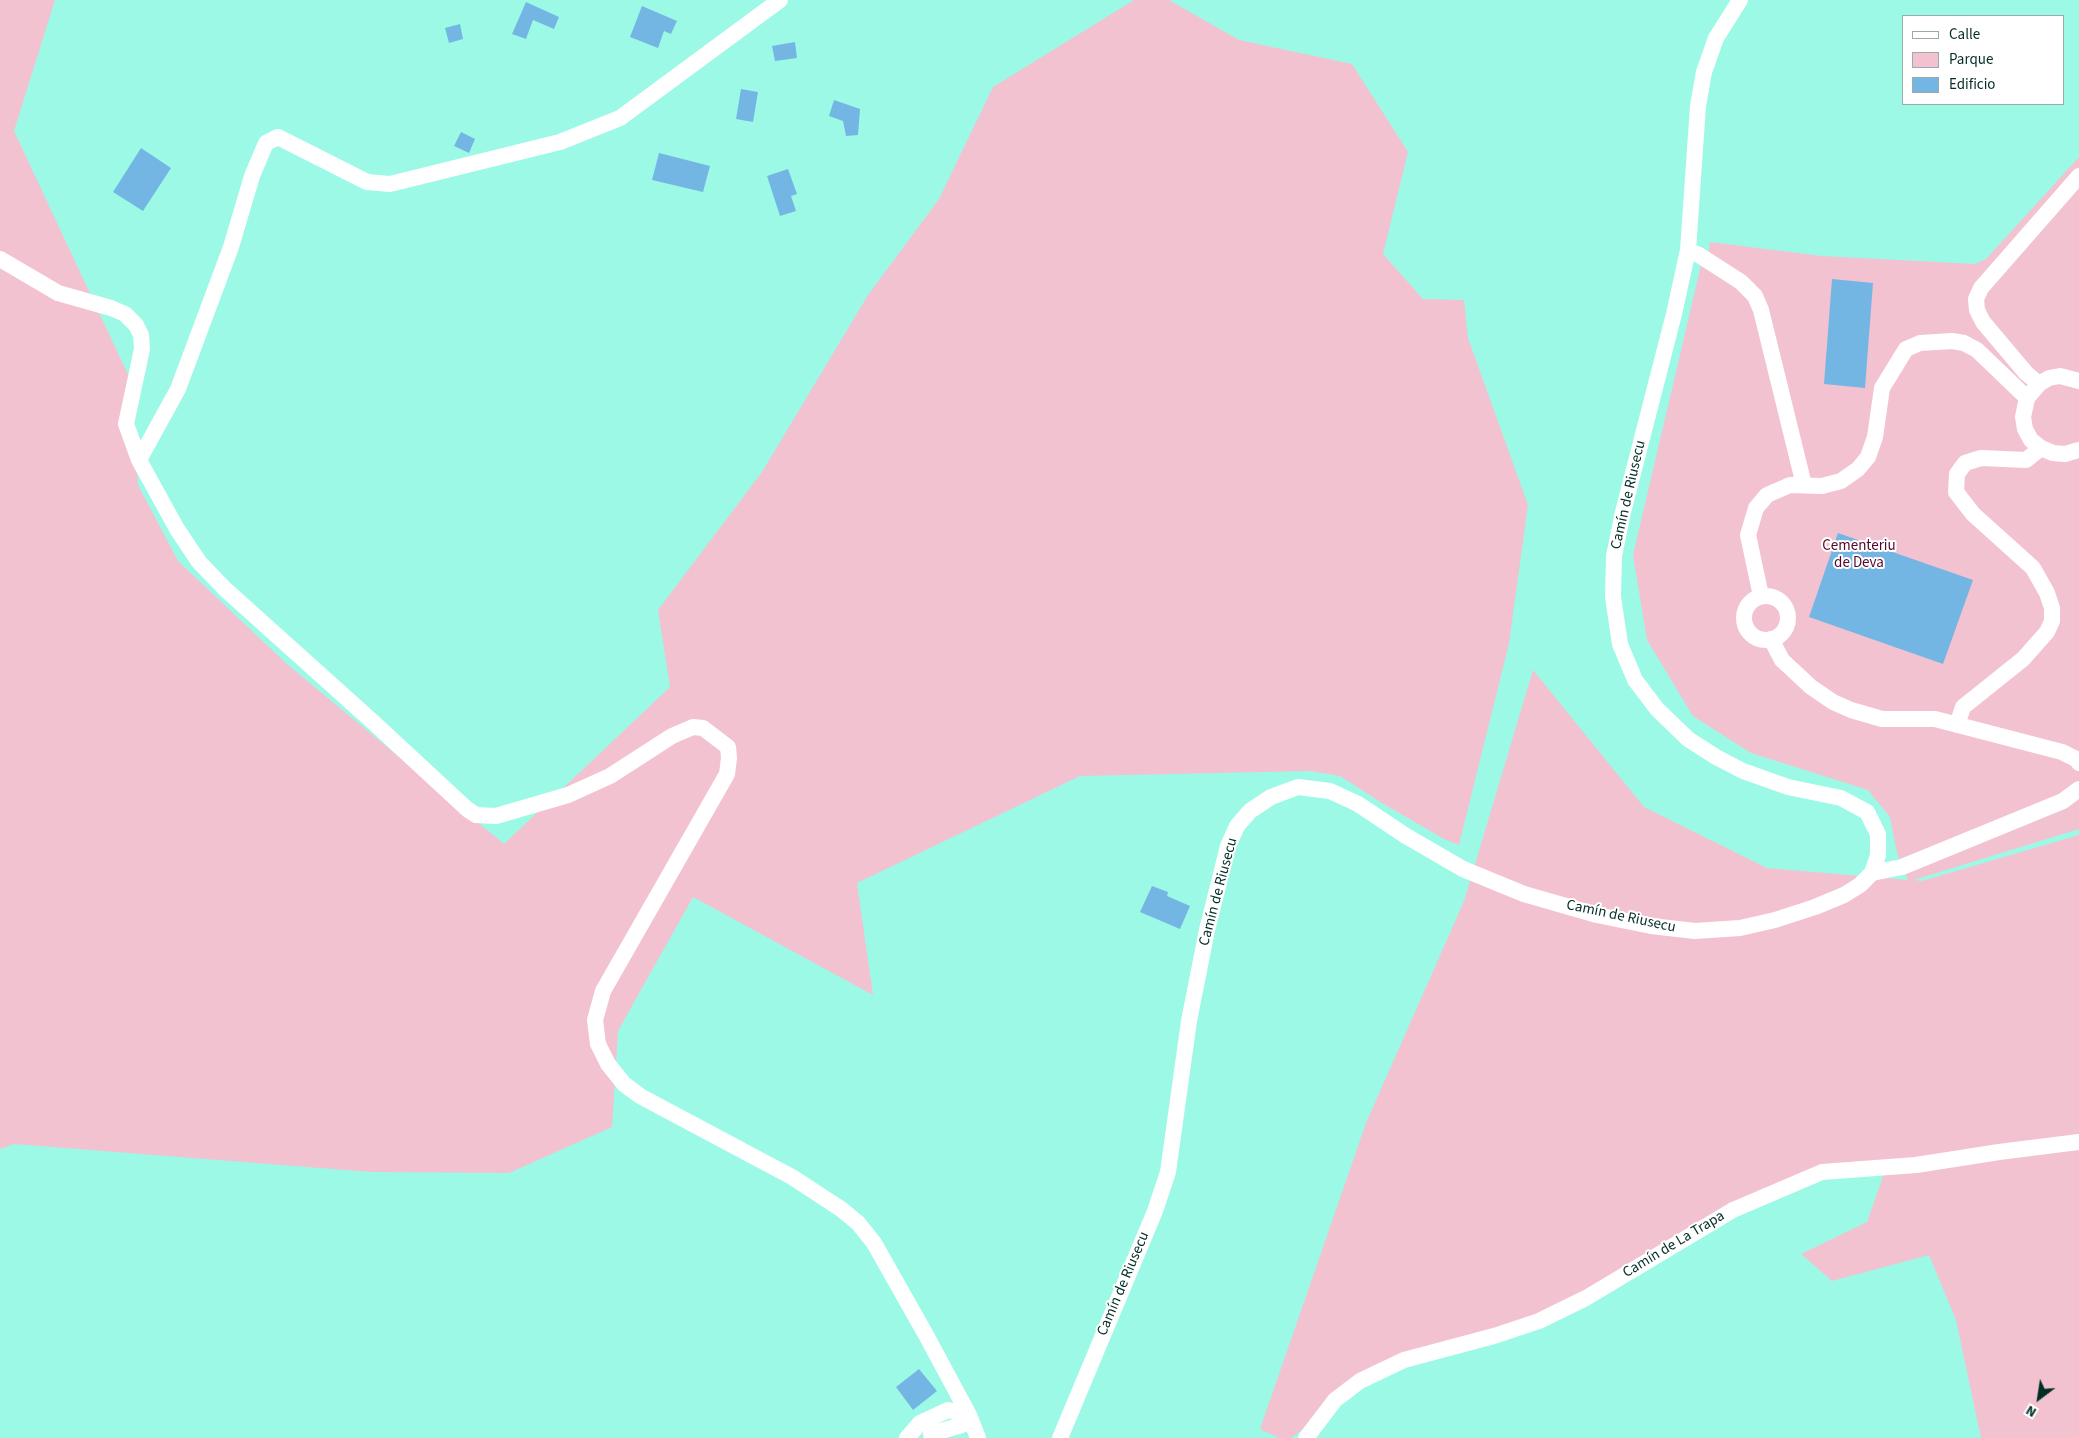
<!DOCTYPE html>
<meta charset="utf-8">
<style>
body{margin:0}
#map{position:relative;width:2079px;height:1438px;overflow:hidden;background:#9cf9e6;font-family:"Source Sans 3",sans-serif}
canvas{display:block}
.legend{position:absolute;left:1902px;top:15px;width:162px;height:90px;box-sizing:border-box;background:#fff;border:1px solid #9aaba9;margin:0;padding:6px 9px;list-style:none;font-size:15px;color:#032d27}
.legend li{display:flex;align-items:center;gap:10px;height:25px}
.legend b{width:25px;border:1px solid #9aaba9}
.north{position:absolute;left:2014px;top:1373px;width:50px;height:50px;-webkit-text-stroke:4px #fff;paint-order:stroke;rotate:211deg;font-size:14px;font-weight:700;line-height:20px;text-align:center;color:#032d27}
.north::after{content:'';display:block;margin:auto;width:18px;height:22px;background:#032d27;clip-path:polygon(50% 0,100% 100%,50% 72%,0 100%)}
</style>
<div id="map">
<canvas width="2079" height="1438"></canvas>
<ul class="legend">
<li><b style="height:6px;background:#fff"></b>Calle</li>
<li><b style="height:14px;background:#f3c2d0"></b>Parque</li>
<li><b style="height:14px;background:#74b6e3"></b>Edificio</li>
</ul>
<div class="north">N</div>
</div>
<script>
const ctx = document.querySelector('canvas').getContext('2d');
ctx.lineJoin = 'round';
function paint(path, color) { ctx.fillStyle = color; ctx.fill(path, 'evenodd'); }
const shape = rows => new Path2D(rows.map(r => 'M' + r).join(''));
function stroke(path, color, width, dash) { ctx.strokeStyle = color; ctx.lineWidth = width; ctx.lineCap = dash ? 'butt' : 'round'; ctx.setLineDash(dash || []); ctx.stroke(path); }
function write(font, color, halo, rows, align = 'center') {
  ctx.font = font + ' "Source Sans 3",sans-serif'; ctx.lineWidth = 4; ctx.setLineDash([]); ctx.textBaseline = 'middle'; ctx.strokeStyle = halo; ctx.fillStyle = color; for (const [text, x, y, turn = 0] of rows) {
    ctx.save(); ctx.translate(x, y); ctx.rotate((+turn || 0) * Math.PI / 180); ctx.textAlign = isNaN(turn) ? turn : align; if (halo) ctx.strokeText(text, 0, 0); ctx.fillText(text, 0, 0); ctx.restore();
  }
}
const green = shape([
 [0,0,55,0,14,131,132,383,138,485,178,561,288,665,504,844,670,687,658,610,762,472,868,295,939,199,993,87,1134,0,1169,0,1239,40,1352,64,1408,152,1383,254,1423,299,1464,300,1468,338,1528,505,1509,643,1459,845,1444,839,1382,803,1340,776,1310,771,1080,776,857,883,873,995,693,897,618,1031,612,1127,509,1173,371,1172,14,1144,0,1149],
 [2079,157,2079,829,1914,880,1922,881,2079,835,2079,1438,1981,1438,1956,1320,1929,1255,1832,1281,1801,1254,1867,1222,1885,1171,1821,1169,1550,1311,1400,1357,1291,1438,1279,1438,1260,1429,1366,1123,1464,901,1533,670,1644,807,1767,868,1908,880,1897,853,1890,817,1868,790,1751,753,1693,716,1647,640,1633,555,1701,265,1707,266,1710,242,1822,256,1975,264,1986,259]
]);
const building = shape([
 [526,2,559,17,554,29,533,20,526,39,512,34],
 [642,6,677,21,671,34,664,31,658,48,630,37],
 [460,24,463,39,449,43,445,28],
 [795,42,797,58,775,61,772,46],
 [741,89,758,92,753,122,736,119],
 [834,100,860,109,858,135,846,136,843,121,829,116],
 [461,132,475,139,469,153,454,146],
 [141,148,171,168,143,211,113,192],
 [659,153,710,166,703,192,652,180],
 [788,169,797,194,791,196,796,211,780,216,767,176],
 [1832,279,1873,283,1865,388,1824,384],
 [1838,533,1973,580,1943,664,1809,617],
 [1152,886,1168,892,1167,896,1190,906,1180,929,1140,912],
 [919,1369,937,1391,913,1410,896,1387]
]);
const minor = shape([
 [1688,250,1699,255,1741,282,1755,296,1761,310,1804,485],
 [0,259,58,293,111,308,125,314,136,325,141,335,142,349,126,424,139,460,177,529,199,562,225,589,373,722,467,809,476,815,496,816,568,795,610,776,672,736,693,727,703,728,728,747,729,758,727,774,603,991,595,1020,598,1044,608,1064,624,1084,640,1096,792,1177,841,1209,858,1223,874,1243,926,1335,969,1415,978,1438],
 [2079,381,2060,376,2049,378,2039,384,2027,398,2023,417,2025,429,2031,440,2041,448,2053,453,2065,454,2079,450],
 [2039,384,2026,373,1983,322,1977,310,1976,299,1981,288,2079,176],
 [139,460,178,389,231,247,252,176,266,143,278,137,367,182,390,184,560,142,620,118,780,0],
 '1744 618a22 22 0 1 1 44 0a22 22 0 1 1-44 0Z',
 [1761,596,1748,535,1756,508,1767,495,1790,485,1822,486,1841,481,1858,469,1868,457,1875,437,1882,388,1906,349,1920,343,1952,341,1964,343,1977,350,2027,398],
 [1771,639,1782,660,1811,687,1833,702,1851,710,1882,719,1935,719,2062,752,2076,759,2079,763],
 [1957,725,1963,707,2023,659,2047,632,2052,621,2052,608,2047,593,2033,568,1973,514,1956,492,1957,474,1965,463,1981,458,2026,460,2041,448],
 [1872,873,1902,867,2063,801,2079,789],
 [931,1434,962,1425,969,1415],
 [907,1438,920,1423,948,1410,969,1415],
 [1060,1438,1155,1211,1168,1172,1189,1021,1207,930,1228,846,1237,826,1250,811,1271,797,1298,787,1330,791,1358,804,1406,836,1463,869,1524,894,1597,915,1651,926,1695,931,1740,928,1775,920,1815,907,1844,895,1860,885,1872,873,1878,855,1878,834,1867,812,1841,798,1788,787,1743,771,1716,757,1688,739,1657,709,1635,680,1620,644,1613,597,1614,556,1623,512,1674,314,1688,250,1698,106,1704,72,1716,38,1740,0],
 [1306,1438,1335,1400,1360,1381,1404,1360,1494,1336,1539,1321,1586,1298,1733,1210,1822,1172,1916,1165,1999,1152,2079,1142]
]);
const streetNames = [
 ["Camín de Riusecu",1629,495,-77],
 ["Camín de Riusecu",1219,892,-75],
 ["Camín de Riusecu",1621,917,12],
 ["Camín de La Trapa",1674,1245,-31],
 ["Camín de Riusecu",1124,1284,-67]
];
const parkNames = [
 ["Cementeriu",1859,547],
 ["de Deva",1859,564]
];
paint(green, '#f3c2d0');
paint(building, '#74b6e3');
stroke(minor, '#fff', 16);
write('15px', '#032d27', '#fff', streetNames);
write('15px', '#54072b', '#fff', parkNames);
</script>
